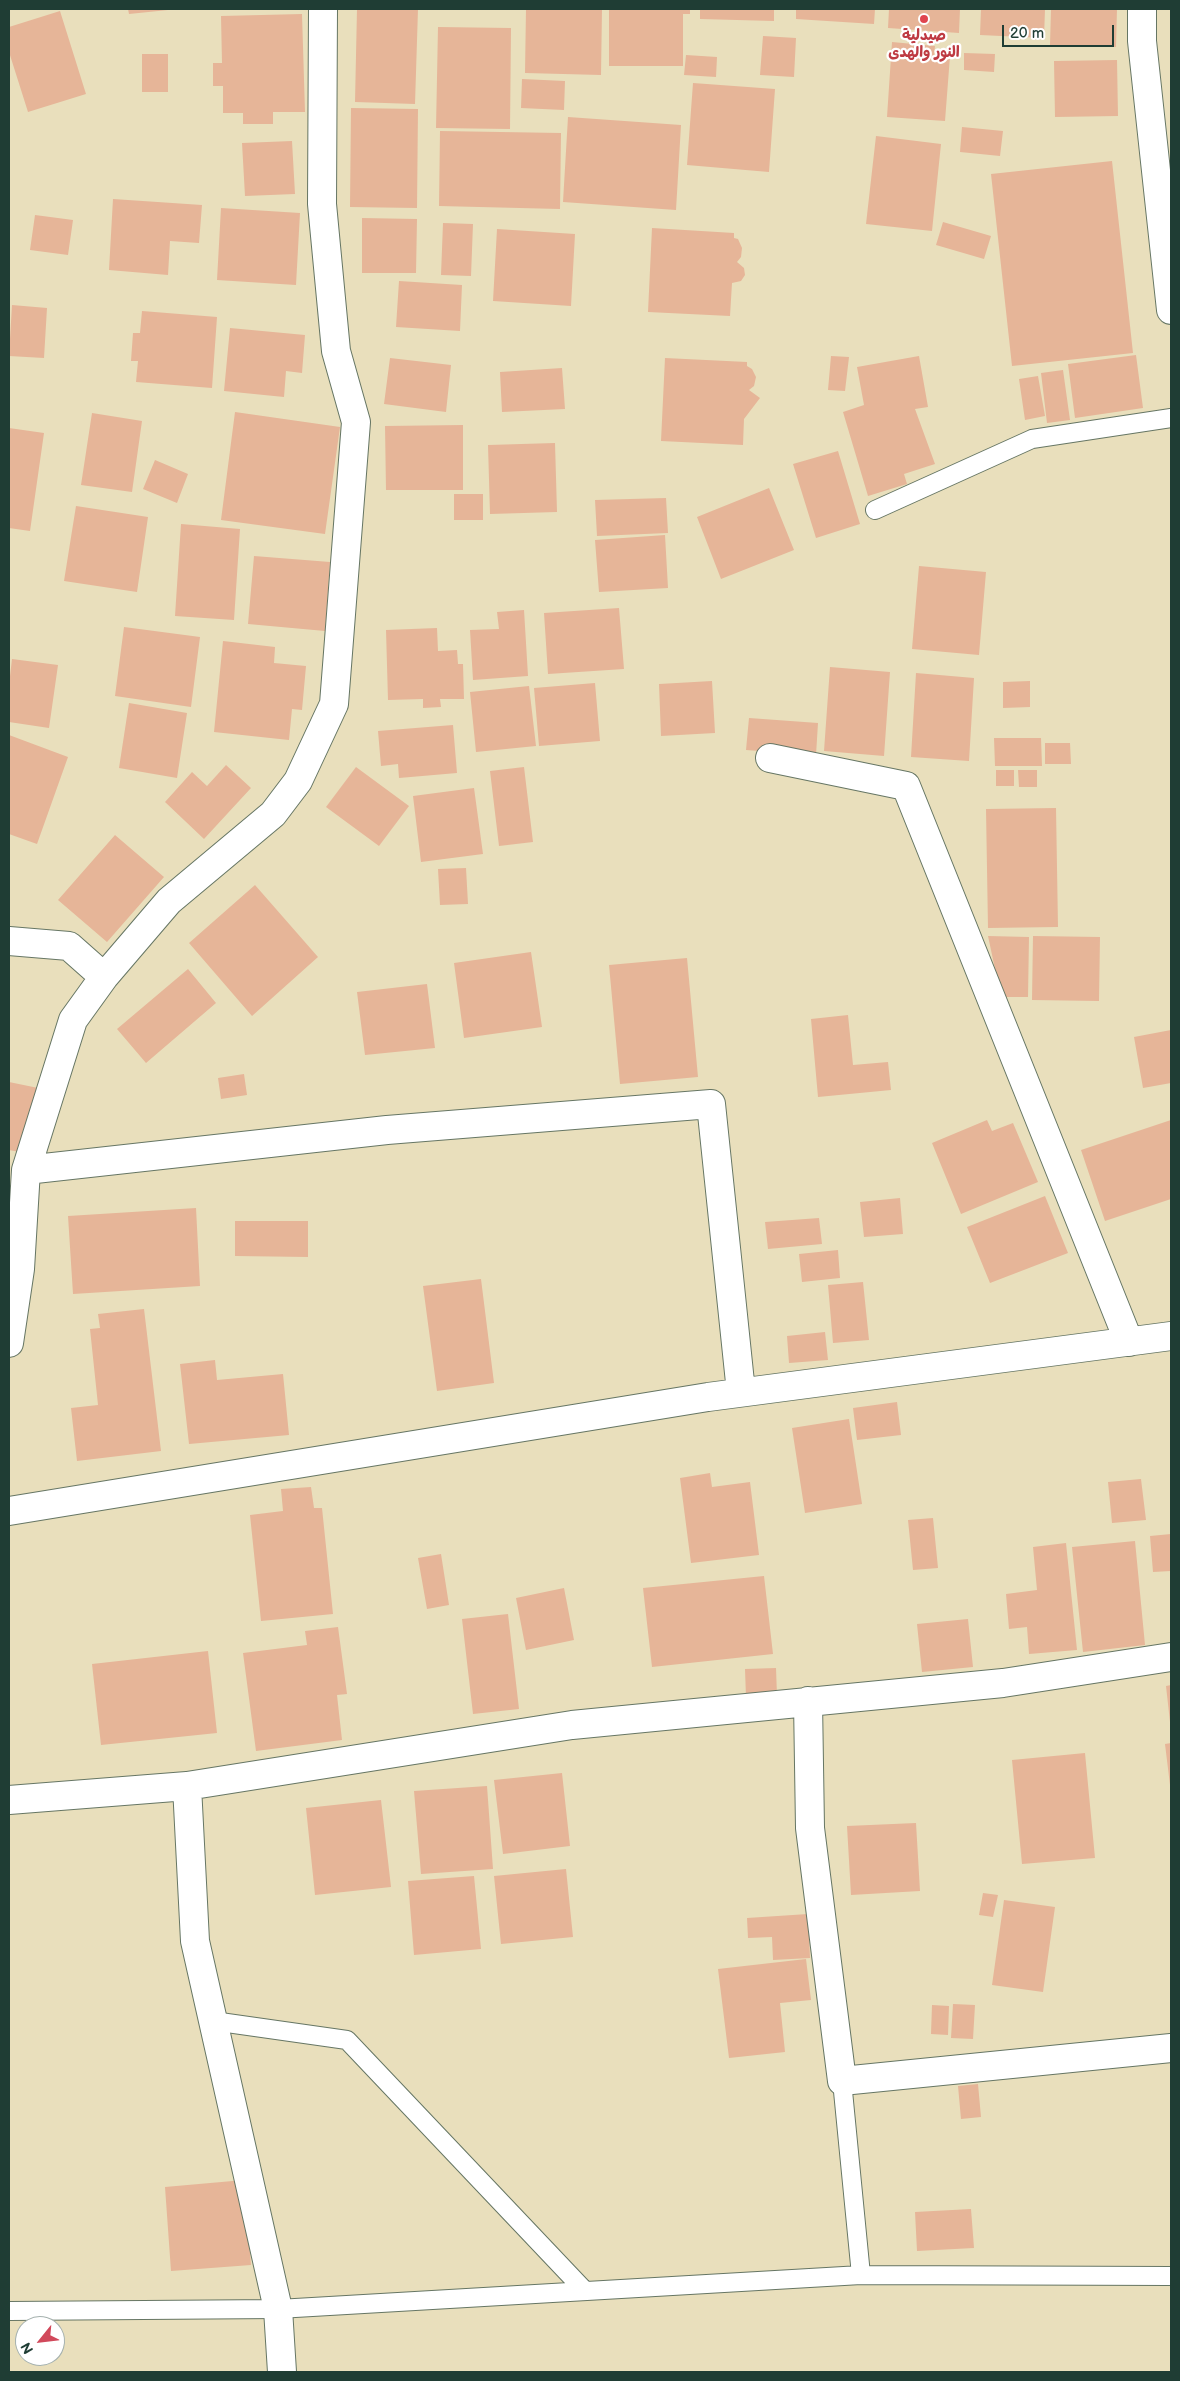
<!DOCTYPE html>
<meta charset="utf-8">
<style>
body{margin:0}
#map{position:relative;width:1180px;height:2381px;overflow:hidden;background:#e9dfbc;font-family:"Balsamiq Sans",sans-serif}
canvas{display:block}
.frame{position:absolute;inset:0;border:10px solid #1f3d34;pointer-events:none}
.north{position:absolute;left:15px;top:2316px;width:50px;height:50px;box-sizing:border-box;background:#fff;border:1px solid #a5b1ae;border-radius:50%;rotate:241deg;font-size:14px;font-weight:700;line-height:20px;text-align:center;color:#1f3d34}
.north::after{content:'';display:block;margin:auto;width:18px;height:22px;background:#d1495b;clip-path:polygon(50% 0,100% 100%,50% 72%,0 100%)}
.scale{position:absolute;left:1002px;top:25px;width:112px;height:22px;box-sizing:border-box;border:2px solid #1f3d34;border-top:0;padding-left:6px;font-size:15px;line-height:18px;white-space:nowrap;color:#1f3d34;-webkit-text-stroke:4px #fff;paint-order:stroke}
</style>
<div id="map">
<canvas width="1180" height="2381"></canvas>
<div class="frame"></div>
<div class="north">N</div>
<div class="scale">20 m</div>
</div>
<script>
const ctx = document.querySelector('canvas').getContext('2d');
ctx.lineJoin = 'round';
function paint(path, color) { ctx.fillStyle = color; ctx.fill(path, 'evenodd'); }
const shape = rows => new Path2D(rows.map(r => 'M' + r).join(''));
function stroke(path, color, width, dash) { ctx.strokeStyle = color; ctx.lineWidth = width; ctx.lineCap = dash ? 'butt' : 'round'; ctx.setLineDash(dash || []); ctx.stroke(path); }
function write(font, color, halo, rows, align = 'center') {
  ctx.font = font + ' "Balsamiq Sans","Playpen Sans Arabic",sans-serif'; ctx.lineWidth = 4.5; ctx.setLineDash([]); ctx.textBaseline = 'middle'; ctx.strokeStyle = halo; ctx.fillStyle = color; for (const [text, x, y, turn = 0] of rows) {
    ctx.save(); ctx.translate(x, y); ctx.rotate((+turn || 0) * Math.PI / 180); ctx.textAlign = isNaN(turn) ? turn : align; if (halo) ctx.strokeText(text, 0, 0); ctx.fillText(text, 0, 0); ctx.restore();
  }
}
const building = shape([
 [128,9,167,9,168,10,129,14],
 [357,9,418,9,415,104,355,102],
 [526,9,602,9,601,75,525,73],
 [609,9,690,9,690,14,683,14,683,66,609,66],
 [700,9,774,9,774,21,700,19],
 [796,9,875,9,874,24,796,19],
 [889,9,960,9,959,33,888,28],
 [981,9,1045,9,1044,38,980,35],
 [1051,9,1117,9,1116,47,1050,45],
 [60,11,86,94,28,112,9,52,9,27],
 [302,14,305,112,273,112,273,124,243,124,243,113,223,113,223,86,213,86,213,63,222,63,221,16],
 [438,27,511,28,510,129,436,128],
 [763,36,796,38,794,77,760,75],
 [892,42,935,46,934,55,950,56,945,121,887,117],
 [964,53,995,54,994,72,964,70],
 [142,54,168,54,168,92,142,92],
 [686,55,717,57,716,77,684,75],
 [1117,60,1118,116,1055,117,1054,61],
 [522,79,565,81,564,110,521,108],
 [693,83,775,89,769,172,687,165],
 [351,108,418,109,417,208,350,207],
 [568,117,681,125,676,210,563,202],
 [962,127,1003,131,1000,156,960,152],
 [440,131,561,133,560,209,439,206],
 [876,136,941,144,932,231,866,224],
 [292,141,295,194,245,196,242,143],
 [1112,161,1133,353,1012,366,991,174],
 [113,199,202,205,199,243,170,241,168,275,109,270],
 [221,208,300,213,296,285,217,280],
 [35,215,73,220,68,255,30,250],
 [362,218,417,219,416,273,362,273],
 [943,222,991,236,984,259,936,245],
 [443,223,473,224,471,276,441,275],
 [652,228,734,233,734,238,738,239,742,248,741,257,737,262,744,268,745,275,741,281,732,283,730,316,648,312],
 [497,229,575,234,571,306,493,301],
 [399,281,462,285,460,331,396,327],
 [12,305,47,308,44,358,9,356],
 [142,311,217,317,212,388,136,382,138,361,131,361,133,333,140,333],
 [230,328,305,335,302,373,286,371,284,397,224,391],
 [1136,355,1143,408,1075,418,1068,364],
 [831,356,849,357,845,391,828,390],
 [919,356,928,407,915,409,935,464,904,474,907,484,868,496,843,412,864,405,857,367],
 [390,358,451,365,446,412,384,404],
 [665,358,747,362,747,366,752,369,756,377,754,386,749,390,760,398,744,419,743,445,661,441],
 [562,368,565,409,502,412,500,372],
 [1063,370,1070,420,1047,423,1041,373],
 [1038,376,1045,416,1025,420,1019,379],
 [235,412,340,427,325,534,221,520],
 [92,413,142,421,132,492,81,485],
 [463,425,463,490,386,490,385,426],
 [9,428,44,433,30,531,9,528],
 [555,443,557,512,490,514,488,445],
 [838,451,860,524,816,538,793,464],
 [155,460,188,474,177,503,143,489],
 [769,488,794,550,721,579,697,517],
 [454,494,483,494,483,520,454,520],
 [666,498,668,533,597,536,595,500],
 [76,506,148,517,137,592,64,581],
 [181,524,240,529,234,620,175,616],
 [665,535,668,588,599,592,595,540],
 [254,556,330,562,325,631,248,624],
 [919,566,986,572,979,655,912,649],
 [619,608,624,669,548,674,544,613],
 [524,610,528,676,473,680,470,630,499,629,497,612],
 [124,627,200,637,191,707,115,696],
 [437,628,438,651,457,650,458,664,463,664,464,699,440,699,441,707,423,708,423,699,388,700,386,630],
 [223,641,275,647,274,663,306,666,302,710,292,709,289,740,214,732],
 [12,659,58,665,49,728,9,722,9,685],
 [830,667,890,672,884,756,824,751],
 [916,673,974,678,969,761,911,757],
 [712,681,715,733,661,736,659,684],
 [1030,681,1030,707,1003,708,1003,682],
 [595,683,600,741,539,746,534,688],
 [529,686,536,746,476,752,470,692],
 [129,703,187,713,177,778,119,768],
 [749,718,818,723,816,755,746,750],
 [453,725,457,773,399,778,398,764,381,766,378,731],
 [9,735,68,757,37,844,9,834],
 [994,738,1041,738,1042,766,995,766],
 [1045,743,1070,743,1071,764,1045,764],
 [226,765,251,788,204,839,165,802,192,772,207,786],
 [356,767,409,806,379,846,326,807],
 [524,767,533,842,499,846,490,771],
 [996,770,1014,770,1014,786,996,786],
 [1018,770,1037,770,1037,787,1019,787],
 [474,788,483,854,421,862,413,796],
 [1056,808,1058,927,988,928,986,809],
 [115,835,164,877,107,942,58,900],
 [466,868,468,904,440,905,438,869],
 [255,885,318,957,252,1016,189,943],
 [988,936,1029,937,1028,997,1001,997],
 [1033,936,1100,937,1099,1001,1032,1000],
 [531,952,542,1027,464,1038,454,963],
 [687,958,698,1077,620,1084,609,965],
 [188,969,216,1003,146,1063,117,1029],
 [427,984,435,1048,365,1055,357,992],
 [848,1015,853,1065,888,1062,891,1090,818,1097,811,1019],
 [1171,1030,1171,1083,1143,1088,1134,1037],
 [244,1074,247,1095,221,1099,218,1078],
 [9,1082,43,1089,30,1154,9,1150],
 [987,1120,992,1131,1013,1123,1038,1182,961,1214,932,1143],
 [1171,1120,1171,1199,1105,1221,1081,1150],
 [1045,1196,1068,1253,990,1283,967,1227],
 [900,1198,903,1234,864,1237,860,1202],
 [196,1208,200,1286,73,1294,68,1216],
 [819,1218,822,1244,768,1249,765,1222],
 [235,1221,308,1221,308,1257,235,1256],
 [838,1250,840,1278,802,1282,799,1254],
 [481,1279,494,1383,437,1391,423,1286],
 [863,1282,869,1340,833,1343,828,1285],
 [144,1309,161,1451,77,1461,71,1408,98,1405,90,1329,100,1328,98,1314],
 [825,1332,828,1360,789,1363,787,1336],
 [215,1360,217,1380,283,1374,289,1435,189,1444,180,1364],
 [897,1402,901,1435,857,1440,853,1408],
 [849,1419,862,1504,805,1513,792,1428],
 [710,1473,712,1487,750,1482,759,1555,691,1563,680,1478],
 [1141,1479,1146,1520,1112,1523,1108,1482],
 [311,1487,314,1508,322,1508,333,1614,261,1621,250,1515,283,1511,281,1489],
 [933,1518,938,1568,913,1570,908,1520],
 [1171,1534,1171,1571,1153,1572,1150,1536],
 [1135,1541,1145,1645,1083,1652,1072,1547],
 [1066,1543,1077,1650,1029,1654,1027,1627,1009,1629,1006,1594,1037,1590,1033,1547],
 [441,1554,449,1605,427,1609,418,1558],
 [764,1576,773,1654,652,1667,643,1588],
 [564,1588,574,1640,526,1650,516,1598],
 [508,1614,519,1709,473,1714,462,1619],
 [968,1619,973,1667,922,1672,917,1624],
 [338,1627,347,1694,337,1695,342,1740,256,1751,243,1653,307,1645,305,1631],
 [208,1651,217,1733,101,1745,92,1664],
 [776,1668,777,1696,746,1697,745,1669],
 [1171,1685,1171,1722,1170,1722,1166,1686],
 [1171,1743,1171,1785,1170,1785,1165,1744],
 [1085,1753,1095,1858,1022,1864,1012,1760],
 [562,1773,570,1846,503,1854,494,1780],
 [487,1786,493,1869,421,1874,414,1791],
 [381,1800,391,1887,315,1895,306,1808],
 [916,1823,920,1891,851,1895,847,1826],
 [566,1869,573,1937,501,1944,494,1876],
 [474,1876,481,1949,414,1955,408,1881],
 [983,1893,998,1895,993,1917,979,1915],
 [1004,1900,1055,1907,1043,1992,992,1985],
 [808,1914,810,1958,773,1960,772,1937,748,1938,747,1918],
 [806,1959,811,2000,780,2003,785,2052,729,2058,718,1969],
 [953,2004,975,2005,973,2039,951,2038],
 [932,2005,949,2006,948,2035,931,2034],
 [978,2084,981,2117,961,2119,958,2086],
 [244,2180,251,2265,171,2271,165,2187],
 [971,2209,974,2248,917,2251,915,2212]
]);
const lane = shape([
 [875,510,1032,439,1171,418],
 [213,2021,347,2040,585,2291],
 [842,2081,861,2275,1171,2276],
 [9,2311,278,2309,861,2275]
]);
const street = shape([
 [1142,9,1142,41,1171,310],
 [770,758,906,786,1129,1342],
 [9,941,69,946,104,977],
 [26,1170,387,1130,711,1104,741,1392],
 [9,1343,20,1269,26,1170,73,1020,104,977,169,901,273,814,298,781,334,704,356,422,336,351,322,204,323,9],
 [9,1511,708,1397,1171,1336],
 [808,1701,810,1828,842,2081,1171,2048],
 [9,1800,187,1786],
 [282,2372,278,2309,195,1941,187,1786,572,1725,1003,1683,1171,1657]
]);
const markers = [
 [924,19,5,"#e0444e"]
];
const healthNames = [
 ["صيدلية",924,36],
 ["النور والهدى",924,53]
];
paint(building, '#e6b598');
stroke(lane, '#667664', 20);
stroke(street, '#667664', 30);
stroke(lane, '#fff', 18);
stroke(street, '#fff', 28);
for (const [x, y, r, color] of markers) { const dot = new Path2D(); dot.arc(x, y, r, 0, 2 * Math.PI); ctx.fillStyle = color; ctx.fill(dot); stroke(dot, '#fff', 2); }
write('bold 15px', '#be3a42', '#fff', healthNames);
</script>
